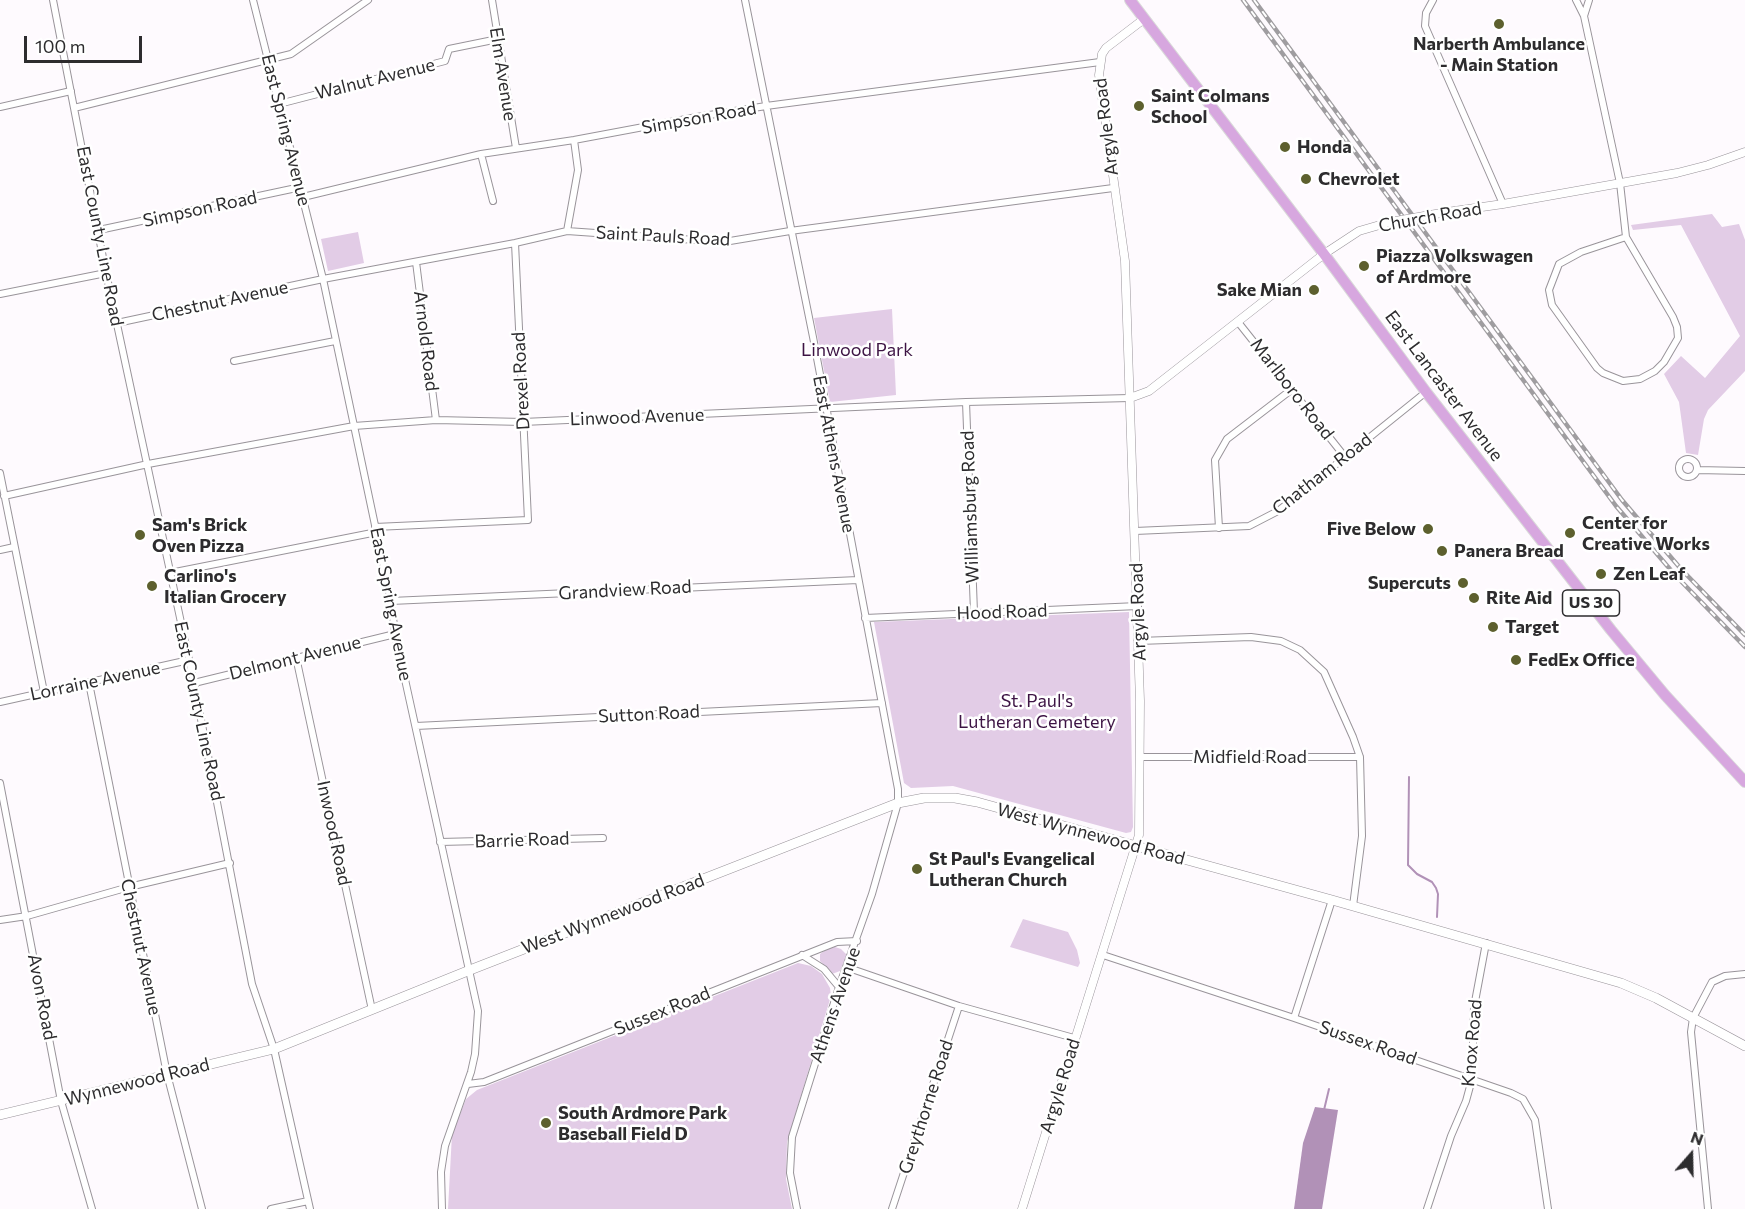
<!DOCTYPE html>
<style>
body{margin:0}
#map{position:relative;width:1745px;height:1209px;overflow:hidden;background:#fefafe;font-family:Commissioner,sans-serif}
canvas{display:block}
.north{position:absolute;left:1661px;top:1125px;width:60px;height:60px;-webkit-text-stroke:4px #fff;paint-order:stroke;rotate:20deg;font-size:16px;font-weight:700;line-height:24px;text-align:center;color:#2d2c2e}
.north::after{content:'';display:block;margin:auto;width:21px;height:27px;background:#2d2c2e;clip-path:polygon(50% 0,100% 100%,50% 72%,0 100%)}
.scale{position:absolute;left:24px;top:36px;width:118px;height:27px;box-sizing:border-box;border:3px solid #2d2c2e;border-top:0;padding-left:8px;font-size:18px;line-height:21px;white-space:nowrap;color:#2d2c2e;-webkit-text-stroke:4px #fff;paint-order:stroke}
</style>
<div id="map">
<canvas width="1745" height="1209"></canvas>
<div class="north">N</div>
<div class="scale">100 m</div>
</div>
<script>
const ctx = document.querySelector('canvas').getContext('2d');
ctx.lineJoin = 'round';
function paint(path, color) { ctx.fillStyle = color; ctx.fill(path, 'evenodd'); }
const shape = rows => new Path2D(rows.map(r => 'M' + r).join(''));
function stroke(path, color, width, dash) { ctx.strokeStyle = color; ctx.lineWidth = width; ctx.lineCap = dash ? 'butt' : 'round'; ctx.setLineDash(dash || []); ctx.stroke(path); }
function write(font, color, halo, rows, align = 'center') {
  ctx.font = font + ' Commissioner,sans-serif'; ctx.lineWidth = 5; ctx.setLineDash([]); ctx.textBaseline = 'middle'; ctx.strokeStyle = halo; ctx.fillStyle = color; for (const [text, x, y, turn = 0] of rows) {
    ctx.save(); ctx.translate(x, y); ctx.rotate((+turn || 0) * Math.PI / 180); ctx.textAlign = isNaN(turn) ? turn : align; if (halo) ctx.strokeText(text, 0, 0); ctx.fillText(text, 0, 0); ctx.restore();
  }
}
const green = shape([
 [1712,214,1722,227,1739,224,1745,240,1745,371,1708,410,1704,419,1698,455,1686,453,1679,402,1664,374,1681,356,1705,378,1740,336,1681,225,1633,230,1631,225],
 [358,232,364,263,328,271,321,239],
 [892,309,896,395,830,402,814,318],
 [1129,612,1133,827,1131,832,1126,833,953,786,911,788,904,783,874,622],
 [1023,919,1068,932,1077,950,1080,963,1078,967,1010,947],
 [835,947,841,949,847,955,840,971,832,974,820,961,820,954,828,948],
 [798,963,811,966,822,974,830,988,831,996,787,1142,786,1179,792,1209,448,1209,452,1134,466,1099,477,1090]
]);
const water = shape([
 [1315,1107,1338,1110,1322,1209,1294,1209,1303,1143]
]);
const stream = shape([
 [1409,777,1408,865,1417,874,1432,882,1436,888,1438,894,1437,917],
 [1324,1110,1329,1089]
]);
const minor = shape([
 [53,0,106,273,194,683,252,984,274,1049,310,1209],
 [253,0,323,279,391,601,395,634,478,1011,475,1054,471,1072,445,1146,441,1172,442,1209],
 [492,0,516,148],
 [745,0,813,337,898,789,898,803,872,894,839,987,792,1137,790,1173,797,1209],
 [1433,0,1426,13,1425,26,1503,204],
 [1576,0,1584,16],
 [1589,0,1584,16,1620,183,1626,237],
 [279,104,445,61,449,49,498,39],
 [0,107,71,91],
 [74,108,291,54,368,0],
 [481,154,493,201],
 [303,197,481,154,574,140,697,117,766,106,1100,62],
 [99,230,301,187],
 [567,231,578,170,574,140],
 [1626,237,1673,317,1677,327,1678,338,1664,362,1655,371,1640,379,1623,381,1603,373,1597,368,1552,305,1549,290,1559,264,1581,252,1626,237],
 [416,262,436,420],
 [0,294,106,273],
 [1238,322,1345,457],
 [117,323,323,279,515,243,567,231,724,242,790,231,1113,188],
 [234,361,335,341],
 [966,402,974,612],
 '1679 468a9 9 0 1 1 18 0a9 9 0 1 1-18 0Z',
 [1697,470,1745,471],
 [0,473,44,692],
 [4,496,148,464,354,426,436,420,523,422,966,402,1130,398],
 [375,527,528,520,515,243],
 [1219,528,1215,460,1227,439,1291,390],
 [1135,531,1249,526,1278,511,1426,392],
 [0,550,14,547],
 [170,573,377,532],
 [391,601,858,580],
 [865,618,1138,606],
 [1139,641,1251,637,1281,641,1300,650,1324,672,1353,737,1360,757,1362,836,1353,906],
 [296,657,372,1010],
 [89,683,167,1074,202,1209],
 [194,683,395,634],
 [0,702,189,660],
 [416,726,882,703],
 [1140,757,1360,757],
 [0,783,61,1101,92,1209],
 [440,842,603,838],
 [0,920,27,916,129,887,230,863],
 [802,955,824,969,839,987],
 [1103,955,1294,1018,1511,1093,1523,1099,1535,1120,1548,1209],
 [846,967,959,1006,1074,1038],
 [1294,1018,1332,900],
 [468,1084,484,1082,837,942,857,941],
 [271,1209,308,1201],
 [892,1209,959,1006],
 [1427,1209,1451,1136,1466,1101,1472,1079,1474,1007,1486,943],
 [1708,1209,1691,1032,1693,1018,1712,982,1725,976,1745,974]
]);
const tertiary = shape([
 [1447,212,1503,204,1677,173,1708,165,1745,152],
 [1130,398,1149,391,1324,254,1359,231,1390,222],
 [1022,1209,1139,835,1140,701,1125,261,1099,75,1102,54,1106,48,1144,19]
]);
const secondary = shape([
 [0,1115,274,1049,470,970,898,803,924,798,955,798,977,802,1332,900,1621,983,1656,998,1745,1046]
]);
const trunk = shape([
 [1130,0,1324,254,1426,392,1611,630,1665,695,1745,782]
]);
const rail = shape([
 [1243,0,1616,506,1675,575,1745,647],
 [1254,0,1622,500,1681,569,1745,635]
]);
const tertiaryBridge = shape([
 [1390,222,1447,212]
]);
const markers = [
 [1499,24,6,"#5d602e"],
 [1139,106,6,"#5d602e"],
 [1285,147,6,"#5d602e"],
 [1306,179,6,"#5d602e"],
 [1364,266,6,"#5d602e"],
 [1314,290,6,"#5d602e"],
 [1428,529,6,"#5d602e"],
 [1570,533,6,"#5d602e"],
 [140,535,6,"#5d602e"],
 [1442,551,6,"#5d602e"],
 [1601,574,6,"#5d602e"],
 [1463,583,6,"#5d602e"],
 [152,586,6,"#5d602e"],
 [1474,598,6,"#5d602e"],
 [1493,627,6,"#5d602e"],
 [1516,660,6,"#5d602e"],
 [917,869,6,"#5d602e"],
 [546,1123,6,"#5d602e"]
];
const shields = [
 [1591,603,57]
];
const shieldNames = [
 ["US 30",1591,603]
];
const poiNames = [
 ["Narberth Ambulance",1499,44,"center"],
 ["- Main Station",1499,65,"center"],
 ["Saint Colmans",1151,96],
 ["School",1151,117],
 ["Honda",1297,147],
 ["Chevrolet",1318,179],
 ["Piazza Volkswagen",1376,256],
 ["of Ardmore",1376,277],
 ["Sake Mian",1302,290,"right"],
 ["Center for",1582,523],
 ["Creative Works",1582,544],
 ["Sam's Brick",152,525],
 ["Oven Pizza",152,546],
 ["Five Below",1416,529,"right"],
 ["Panera Bread",1454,551],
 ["Zen Leaf",1613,574],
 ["Carlino's",164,576],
 ["Italian Grocery",164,597],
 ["Supercuts",1451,583,"right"],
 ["Rite Aid",1486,598],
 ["Target",1505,627],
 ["FedEx Office",1528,660],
 ["St Paul's Evangelical",929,859],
 ["Lutheran Church",929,880],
 ["South Ardmore Park",558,1113],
 ["Baseball Field D",558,1134]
];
const streetNames = [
 ["Elm Avenue",503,74,81],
 ["Walnut Avenue",375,79,-14],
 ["Simpson Road",699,118,-10],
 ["Argyle Road",1106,127,-97],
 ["East Spring Avenue",286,130,76],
 ["Simpson Road",200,209,-12],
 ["Church Road",1430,217,-10],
 ["East County Line Road",100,236,79],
 ["Saint Pauls Road",663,236,3],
 ["Chestnut Avenue",220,301,-12],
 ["Arnold Road",426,341,83],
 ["Drexel Road",521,381,-93],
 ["East Lancaster Avenue",1444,386,53],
 ["Marlboro Road",1292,389,52],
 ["Linwood Avenue",637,417,-2],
 ["East Athens Avenue",834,454,79],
 ["Chatham Road",1322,474,-38],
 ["Williamsburg Road",970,507,-92],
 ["Grandview Road",625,590,-3],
 ["East Spring Avenue",391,604,79],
 ["Hood Road",1002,612,-2],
 ["Argyle Road",1138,612,-92],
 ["Delmont Avenue",295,658,-14],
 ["Lorraine Avenue",95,681,-12],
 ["East County Line Road",199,711,78],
 ["Sutton Road",649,714,-3],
 ["Midfield Road",1250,757],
 ["Inwood Road",334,833,78],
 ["West Wynnewood Road",1091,834,15],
 ["Barrie Road",522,840,-2],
 ["West Wynnewood Road",613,914,-21],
 ["Chestnut Avenue",141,947,78],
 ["Avon Road",42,997,79],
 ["Athens Avenue",835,1005,-71],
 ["Sussex Road",662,1011,-22],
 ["Sussex Road",1368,1043,19],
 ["Knox Road",1472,1043,-85],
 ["Wynnewood Road",137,1082,-14],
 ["Argyle Road",1060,1086,-73],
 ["Greythorne Road",926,1107,-72]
];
const parkNames = [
 ["Linwood Park",857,350],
 ["St. Paul's",1037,701],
 ["Lutheran Cemetery",1037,722]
];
paint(green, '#e2cce6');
paint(water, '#b191b7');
stroke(stream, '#b191b7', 2);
stroke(minor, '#99949a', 8);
stroke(tertiary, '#99949a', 9);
stroke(secondary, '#99949a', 10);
stroke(trunk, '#d9d9d9', 12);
stroke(minor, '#fff', 6);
stroke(tertiary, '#fff', 8);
stroke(secondary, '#fff', 9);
stroke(trunk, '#d7a7df', 10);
stroke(rail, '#9f9da0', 4.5);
stroke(rail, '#fff', 2, [7]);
stroke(tertiaryBridge, '#99949a', 9, []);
stroke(tertiaryBridge, '#fff', 8);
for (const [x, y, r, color] of markers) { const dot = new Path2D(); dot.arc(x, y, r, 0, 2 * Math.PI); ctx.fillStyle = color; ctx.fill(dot); stroke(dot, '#fff', 2); }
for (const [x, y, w] of shields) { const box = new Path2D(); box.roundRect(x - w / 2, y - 13, w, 26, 4.5); ctx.fillStyle = '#fff'; ctx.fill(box); stroke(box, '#2d2c2e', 1.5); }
write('bold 16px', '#2d2c2e', null, shieldNames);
write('bold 18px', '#2d2c2e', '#fff', poiNames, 'left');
write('18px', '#2d2c2e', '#fff', streetNames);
write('18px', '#3d1444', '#fff', parkNames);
</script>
